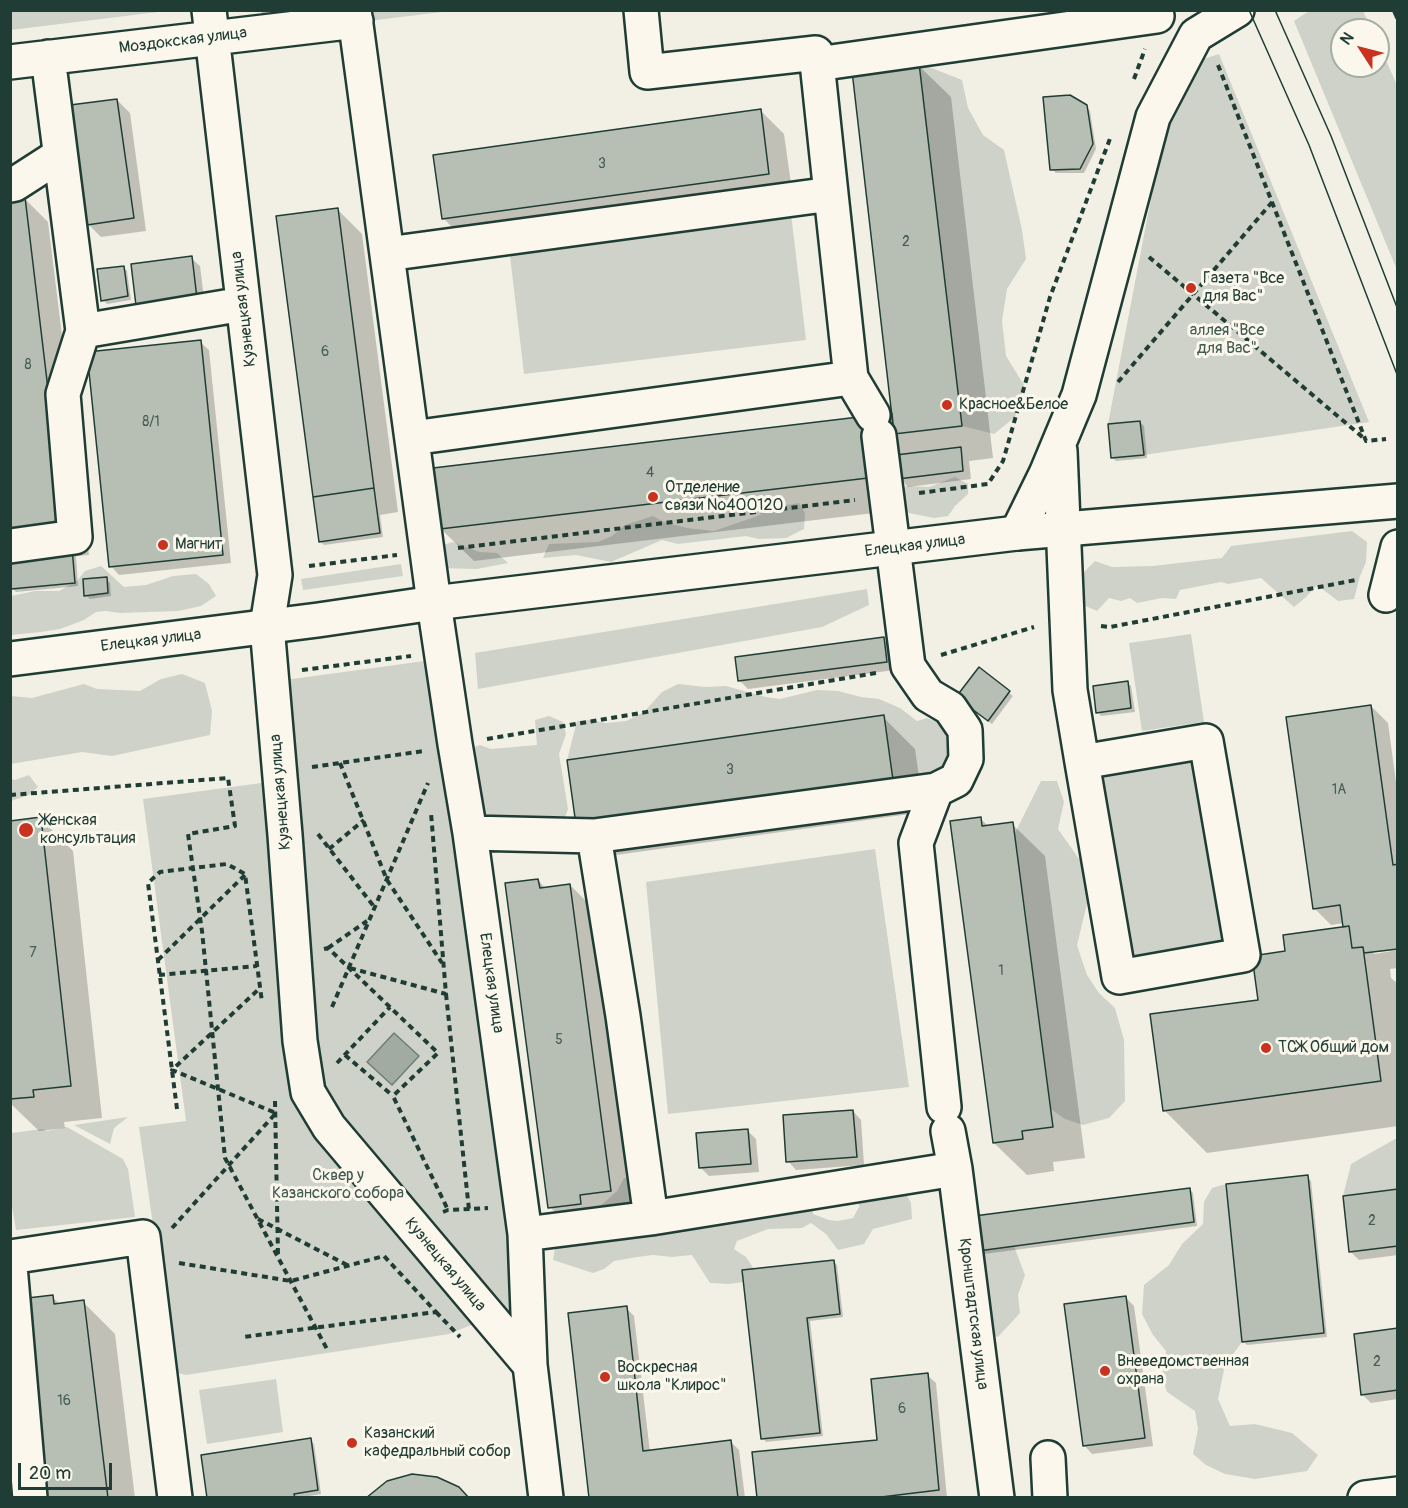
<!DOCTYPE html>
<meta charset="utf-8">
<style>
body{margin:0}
#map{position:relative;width:1408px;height:1508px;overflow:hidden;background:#f2f0e5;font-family:Pangolin,sans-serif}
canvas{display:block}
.frame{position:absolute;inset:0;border:12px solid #1f3d34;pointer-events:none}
.north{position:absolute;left:1330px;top:18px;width:60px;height:60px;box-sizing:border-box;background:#fbf7ec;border:2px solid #a3ada2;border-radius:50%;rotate:306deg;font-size:16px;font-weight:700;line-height:24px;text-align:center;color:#1f3d34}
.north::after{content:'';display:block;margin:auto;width:21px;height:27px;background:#c8321e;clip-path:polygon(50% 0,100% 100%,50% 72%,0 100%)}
.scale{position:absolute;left:18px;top:1463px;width:94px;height:27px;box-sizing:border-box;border:3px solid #1f3d34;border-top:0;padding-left:8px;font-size:18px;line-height:21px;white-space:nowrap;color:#1f3d34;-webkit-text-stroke:4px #fbf7ec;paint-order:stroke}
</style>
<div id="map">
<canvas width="1408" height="1508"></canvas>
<div class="frame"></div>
<div class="north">N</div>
<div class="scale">20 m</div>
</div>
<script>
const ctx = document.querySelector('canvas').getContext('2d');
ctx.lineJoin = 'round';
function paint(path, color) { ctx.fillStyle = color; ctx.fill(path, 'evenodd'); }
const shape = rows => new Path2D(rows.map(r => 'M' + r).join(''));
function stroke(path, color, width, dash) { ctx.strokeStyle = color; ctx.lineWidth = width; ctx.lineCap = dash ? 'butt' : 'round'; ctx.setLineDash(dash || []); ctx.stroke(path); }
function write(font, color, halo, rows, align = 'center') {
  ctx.font = font + ' Pangolin,sans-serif'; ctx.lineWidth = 6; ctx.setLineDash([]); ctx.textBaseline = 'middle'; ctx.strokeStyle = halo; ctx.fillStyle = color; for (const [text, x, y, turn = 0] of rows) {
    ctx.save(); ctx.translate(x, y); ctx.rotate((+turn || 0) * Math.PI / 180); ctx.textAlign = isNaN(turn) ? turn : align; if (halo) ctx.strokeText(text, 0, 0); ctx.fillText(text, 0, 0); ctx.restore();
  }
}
const green = shape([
 [158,10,158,12,11,30,11,11],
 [359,10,450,11,360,22],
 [1309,11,1363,11,1372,30,1342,30,1342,66,1378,66,1378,43,1397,85,1397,270,1294,21],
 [1219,54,1369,422,1144,455,1140,421,1108,424,1161,146,1191,63],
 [919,63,962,80,968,108,983,135,1004,150,1022,230,1026,259,1007,289,1002,321,1006,356,1024,385,1015,417,994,434,962,426],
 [790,205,806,340,524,374,508,239],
 [955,477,968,484,968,494,955,506,948,516,934,518,909,513,898,507,897,499,906,486,929,487],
 [799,503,805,513,804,529,786,538,759,539,746,536,678,544,662,540,611,562,576,555,543,558,549,544,598,542,612,536,625,525,653,516,664,522,687,528,714,531,763,514,775,507],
 [1352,531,1367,542,1366,562,1360,576,1354,599,1338,601,1317,585,1306,597,1294,607,1261,578,1228,584,1221,582,1180,590,1176,599,1162,598,1137,603,1130,598,1121,601,1109,598,1097,611,1081,604,1074,582,1095,561,1112,567,1153,566,1222,558,1231,546],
 [453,542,479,552,497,553,508,563,477,569,440,568,439,546],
 [401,564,403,576,303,590,301,579],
 [101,566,124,587,146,585,173,576,196,574,209,584,216,596,201,606,178,611,120,613,106,611,96,612,84,620,60,629,41,632,11,635,11,596,35,591,59,591,77,581,85,571],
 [867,589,869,605,822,627,478,689,475,653],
 [1191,634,1204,722,1142,731,1129,643],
 [432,660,518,1306,449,1334,186,1375,174,1372,139,1127,186,1121,143,799,298,778,285,680],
 [182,674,205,683,212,711,210,735,112,756,82,752,11,764,11,696,32,698,84,684,97,689,140,691,161,679],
 [678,684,706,687,726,686,766,697,780,699,817,690,838,691,861,697,879,699,900,708,917,721,927,718,948,726,959,743,939,779,893,780,883,715,567,760,577,721,589,720,606,723,626,721,644,712,662,692],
 [549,716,563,722,566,734,559,754,568,809,564,820,497,834,478,813,469,749,480,745,491,749,537,745,535,720],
 [1201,749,1235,950,1125,970,1090,768],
 [29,775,38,787,29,795,11,801,11,779,15,780],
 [1041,781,1057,781,1064,802,1058,829,1084,866,1091,887,1077,945,1087,975,1099,993,1115,1008,1124,1040,1125,1101,1109,1118,1083,1125,1065,1119,1051,1109,1015,833],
 [875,849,909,1087,668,1114,646,882],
 [128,1117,114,1128,110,1144,74,1125],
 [67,1127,123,1159,128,1169,135,1217,16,1230,10,1194,11,1133,43,1129,47,1131],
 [1395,1139,1397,1139,1397,1189,1343,1196,1351,1164],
 [624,1178,638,1180,654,1191,670,1197,685,1215,811,1204,813,1214,829,1220,838,1221,853,1218,859,1207,857,1189,903,1187,911,1203,912,1219,873,1229,864,1244,838,1250,826,1234,811,1223,802,1228,768,1229,737,1241,734,1249,746,1257,754,1269,742,1271,743,1282,729,1284,710,1283,692,1255,672,1257,653,1255,637,1257,614,1261,604,1269,593,1273,553,1260,556,1242,577,1216,597,1208,606,1201,617,1191],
 [1226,1184,1242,1342,1225,1365,1218,1399,1230,1426,1255,1424,1292,1433,1318,1455,1307,1471,1255,1479,1225,1474,1206,1465,1193,1454,1198,1429,1195,1411,1167,1392,1162,1377,1166,1351,1153,1335,1142,1314,1144,1285,1169,1265,1182,1244,1203,1224,1204,1202,1212,1188],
 [1014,1246,1025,1275,1018,1295,1020,1313,998,1337,984,1332,978,1251],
 [276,1379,283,1432,207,1444,199,1390]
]);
const water = shape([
 [394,1033,419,1056,392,1085,367,1062,394,1033]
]);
const shadow = shape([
 [259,10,340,10,278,29],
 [918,65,951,97,993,458,969,461,971,479,908,487,900,478,899,510,474,561,441,529,893,414],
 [117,100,130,113,146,231,101,237,88,224],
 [1086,106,1090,111,1096,149,1084,173,1056,173,1052,169],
 [760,110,784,134,793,198,468,243,444,219],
 [24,198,48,222,89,555,76,556,78,586,16,592,12,588],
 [338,210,362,234,398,512,380,515,383,537,324,545,320,541],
 [191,258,200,266,206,315,133,265],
 [123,267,127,271,131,300,107,304,103,300],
 [200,342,209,350,231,563,119,575,111,566],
 [1140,422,1144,426,1147,458,1116,461,1112,457],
 [106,579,110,583,111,596,90,599,86,595],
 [883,639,892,647,895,670,748,689,740,681],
 [979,669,1013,696,992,724,962,701],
 [1127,683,1131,686,1135,712,1101,716,1098,712],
 [1371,706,1388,723,1398,797,1398,947,1372,951,1374,954,1398,950,1398,968,1390,969,1391,978,1398,984,1398,1126,1207,1153,1165,1111,1260,1001,1287,952,1345,928,1344,923,1331,925,1314,908],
 [883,717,915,749,924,812,609,856,577,824],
 [980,818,989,827,1012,824,1045,856,1085,1158,1053,1162,1054,1171,1027,1175,994,1143],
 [41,819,73,851,102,1118,64,1122,65,1128,39,1131,10,1103,10,822],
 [538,880,546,889,570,885,602,917,642,1223,582,1239,550,1207],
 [853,1111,861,1120,864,1165,796,1170,788,1161],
 [747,1130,756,1139,759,1172,709,1176,701,1168],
 [1307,1177,1311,1181,1327,1337,1247,1345,1243,1341],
 [1189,1189,1193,1193,1197,1226,984,1254,980,1250],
 [1398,1191,1398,1255,1359,1260,1350,1251],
 [833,1261,837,1265,843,1317,810,1321,823,1436,766,1442,763,1438,744,1272],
 [52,1297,61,1305,83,1302,115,1334,135,1498,45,1498],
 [1126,1298,1134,1306,1153,1446,1092,1454,1084,1445],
 [626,1308,634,1316,650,1452,731,1442,739,1450,745,1498,591,1498],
 [1398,1330,1398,1399,1371,1403,1362,1394],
 [927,1375,936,1383,947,1498,759,1498,878,1441],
 [310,1440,314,1444,321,1494,298,1498,209,1498]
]);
const building = shape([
 [919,63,962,426,894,434,852,71,919,63],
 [1070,95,1087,105,1093,144,1080,169,1050,170,1043,97,1070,95],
 [117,99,134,218,87,225,70,105,117,99],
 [761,109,769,174,442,219,433,155,761,109],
 [25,197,65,531,10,538,10,198,25,197],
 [338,208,374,488,313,497,276,216,338,208],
 [192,256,198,307,137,314,131,264,192,256],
 [124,266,128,296,101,301,97,269,124,266],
 [201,340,223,555,109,567,87,352,201,340],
 [892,413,894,434,868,478,440,529,433,468,892,413],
 [1140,421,1144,455,1111,458,1108,424,1140,421],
 [961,447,963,471,898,479,896,455,961,447],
 [374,488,380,533,319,542,313,497,374,488],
 [72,547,75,583,11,589,10,553,72,547],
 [107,577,108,593,84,596,83,579,107,577],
 [884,637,887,662,738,681,735,657,884,637],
 [979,667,1010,691,988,721,956,697,979,667],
 [1128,681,1131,708,1096,713,1093,686,1128,681],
 [1371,705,1393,865,1398,864,1398,949,1364,953,1363,947,1352,948,1349,926,1343,927,1340,905,1313,909,1286,717,1371,705],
 [884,715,893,780,576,825,567,760,884,715],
 [41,817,71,1086,33,1090,34,1097,10,1099,10,821,41,817],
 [981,817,982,826,1013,822,1053,1127,1022,1131,1023,1139,993,1143,950,821,981,817],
 [538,879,540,888,570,884,611,1191,580,1195,581,1204,548,1208,505,883,538,879],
 [1349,926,1352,948,1363,947,1381,1081,1163,1111,1150,1014,1258,1000,1252,956,1285,951,1283,935,1349,926],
 [853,1110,857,1157,786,1162,783,1115,853,1110],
 [748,1129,751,1164,699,1168,696,1133,748,1129],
 [1308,1175,1324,1333,1242,1342,1226,1184,1308,1175],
 [1190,1188,1194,1222,978,1251,974,1216,1190,1188],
 [1398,1189,1398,1246,1349,1252,1343,1196,1398,1189],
 [834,1260,840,1314,807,1318,820,1433,761,1439,742,1270,834,1260],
 [53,1295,54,1304,84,1300,108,1498,44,1498,19,1299,53,1295],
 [1126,1296,1145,1438,1083,1446,1064,1304,1126,1296],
 [627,1306,643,1451,731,1440,738,1498,589,1498,568,1313,627,1306],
 [1398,1328,1398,1390,1361,1395,1354,1334,1398,1328],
 [928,1373,939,1490,873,1498,757,1498,752,1452,877,1440,871,1379,928,1373],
 [311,1438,318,1490,294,1494,295,1498,207,1498,201,1455,311,1438],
 [412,1474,437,1477,459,1487,469,1498,366,1498,387,1481,412,1474]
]);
const path = shape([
 [1218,65,1366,441,1386,439],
 [1134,79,1145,49],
 [1149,257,1366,440],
 [1118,382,1273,201],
 [919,493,988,484,1003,461,1050,297,1111,136],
 [458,548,855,500],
 [309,566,397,555],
 [1101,626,1110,627,1356,580],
 [941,655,1034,627],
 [302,670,411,656],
 [487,739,876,673],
 [340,763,387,880,442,963],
 [312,767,424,751],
 [10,795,228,778,235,826,188,834,202,931,225,1158,328,1351],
 [318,834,375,908],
 [329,849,364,820],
 [328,948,367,921],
 [324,949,328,948,438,1053,393,1096,448,1210],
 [158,960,245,875],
 [350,968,446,994,431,813],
 [159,975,257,966],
 [446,994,469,1210],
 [332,1007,428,783],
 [345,1055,393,1096],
 [337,1063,390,1007],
 [275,1101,278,1256],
 [177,1109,148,883,160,872,227,864,245,874,262,1002],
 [443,1212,448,1210,488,1208],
 [258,1219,347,1265],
 [172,1228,276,1113,172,1070,260,988],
 [179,1263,291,1281,384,1256,436,1312,243,1337],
 [436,1312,460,1337]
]);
const minor = shape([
 [209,10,275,575,267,626,285,835,300,1041,308,1092,329,1127,530,1365,546,1498],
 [354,10,434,603,455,744,470,833,525,1234,530,1365],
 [48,57,83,331,243,304],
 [10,62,356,21],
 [817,64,1157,16],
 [10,185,15,184,60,155],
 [387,254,831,194,816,53,647,72,641,10],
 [851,378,873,415],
 [412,438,851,378,831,194],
 [1060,451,1070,690,1082,762],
 [1017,533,1046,474,1079,395,1153,117,1196,35,1237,10],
 [10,546,75,537,63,394,83,331],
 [1386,595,1398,547],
 [1206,741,1243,955,1119,977,1082,762,1206,741],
 [936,790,916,843,944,1107],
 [470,833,594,836,936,790,956,780,966,759,965,730,950,708,928,695,908,666,879,436],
 [594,836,623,1016,651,1218],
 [948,1131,955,1169,997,1498],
 [525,1234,651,1218,955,1169],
 [10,1257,143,1237,175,1498],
 [10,1266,30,1498],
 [1048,1458,1050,1498],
 [1365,1498,1398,1494]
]);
const major = shape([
 [10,659,318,620,434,603,1017,533,1398,501]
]);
const tram = shape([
 [1249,10,1309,145,1398,377],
 [1275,10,1331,136,1398,310]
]);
const rail = shape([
 [1394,10,1398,19]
]);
const markers = [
 [1191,288,6,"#c8321e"],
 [947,405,6,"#c8321e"],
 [653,497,6,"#c8321e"],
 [163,545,6,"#c8321e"],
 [26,830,8,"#c8321e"],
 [1266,1048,6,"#c8321e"],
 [1105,1371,6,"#c8321e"],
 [605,1377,6,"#c8321e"],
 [352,1443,6,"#c8321e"]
];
const numberNames = [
 ["3",602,164],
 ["2",906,242],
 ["6",325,352],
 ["8",28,365],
 ["8/1",151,422],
 ["4",650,473],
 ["3",730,770],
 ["1А",1339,790],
 ["7",33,953],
 ["1",1001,971],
 ["5",559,1040],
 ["2",1372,1221],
 ["2",1377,1362],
 ["16",64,1401],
 ["6",902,1409]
];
const streetNames = [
 ["Моздокская улица",183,41,-7],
 ["Кузнецкая улица",244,309,-97],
 ["Елецкая улица",915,546,-7],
 ["Елецкая улица",151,641,-7],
 ["Кузнецкая улица",281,792,-95],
 ["Елецкая улица",491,983,82],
 ["Кузнецкая улица",445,1265,50],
 ["Кронштадтская улица",973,1314,83]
];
const poiNames = [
 ["Газета \"Все",1203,279],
 ["для Вас\"",1203,297],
 ["Красное&Белое",959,405],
 ["Отделение",665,488],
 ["связи №400120",665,506],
 ["Магнит",175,545],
 ["Женская",40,821],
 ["консультация",40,839],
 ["ТСЖ Общий дом",1278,1048],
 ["Вневедомственная",1117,1362],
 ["охрана",1117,1380],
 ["Воскресная",617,1368],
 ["школа \"Клирос\"",617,1386],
 ["Казанский",364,1434],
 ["кафедральный собор",364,1452]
];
const parkNames = [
 ["аллея \"Все",1227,331],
 ["для Вас\"",1227,349],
 ["Сквер у",338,1176],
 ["Казанского собора",338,1194]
];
paint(green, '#cfd2c8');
paint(water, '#a2aba1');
stroke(water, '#6e7f75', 1.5);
paint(shadow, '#0003');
paint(building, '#b7beb3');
stroke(building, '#1f3d34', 1.5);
stroke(minor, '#1f3d34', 38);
stroke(major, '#1f3d34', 38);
stroke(path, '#1f3d34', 4, [6, 4.5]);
stroke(minor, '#fbf7ec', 33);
stroke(major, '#fbf7ec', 33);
stroke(tram, '#1f3d34', 1.5);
stroke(rail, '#1f3d34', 4.5, [9, 4.5]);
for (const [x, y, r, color] of markers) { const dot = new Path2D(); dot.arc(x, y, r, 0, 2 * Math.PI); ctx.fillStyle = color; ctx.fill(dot); stroke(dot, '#fbf7ec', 2); }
write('14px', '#455d54', null, numberNames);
write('16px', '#1f3d34', '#fbf7ec', streetNames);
write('16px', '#1f3d34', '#fbf7ec', poiNames, 'left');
write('16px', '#425b52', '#fbf7ec', parkNames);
</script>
